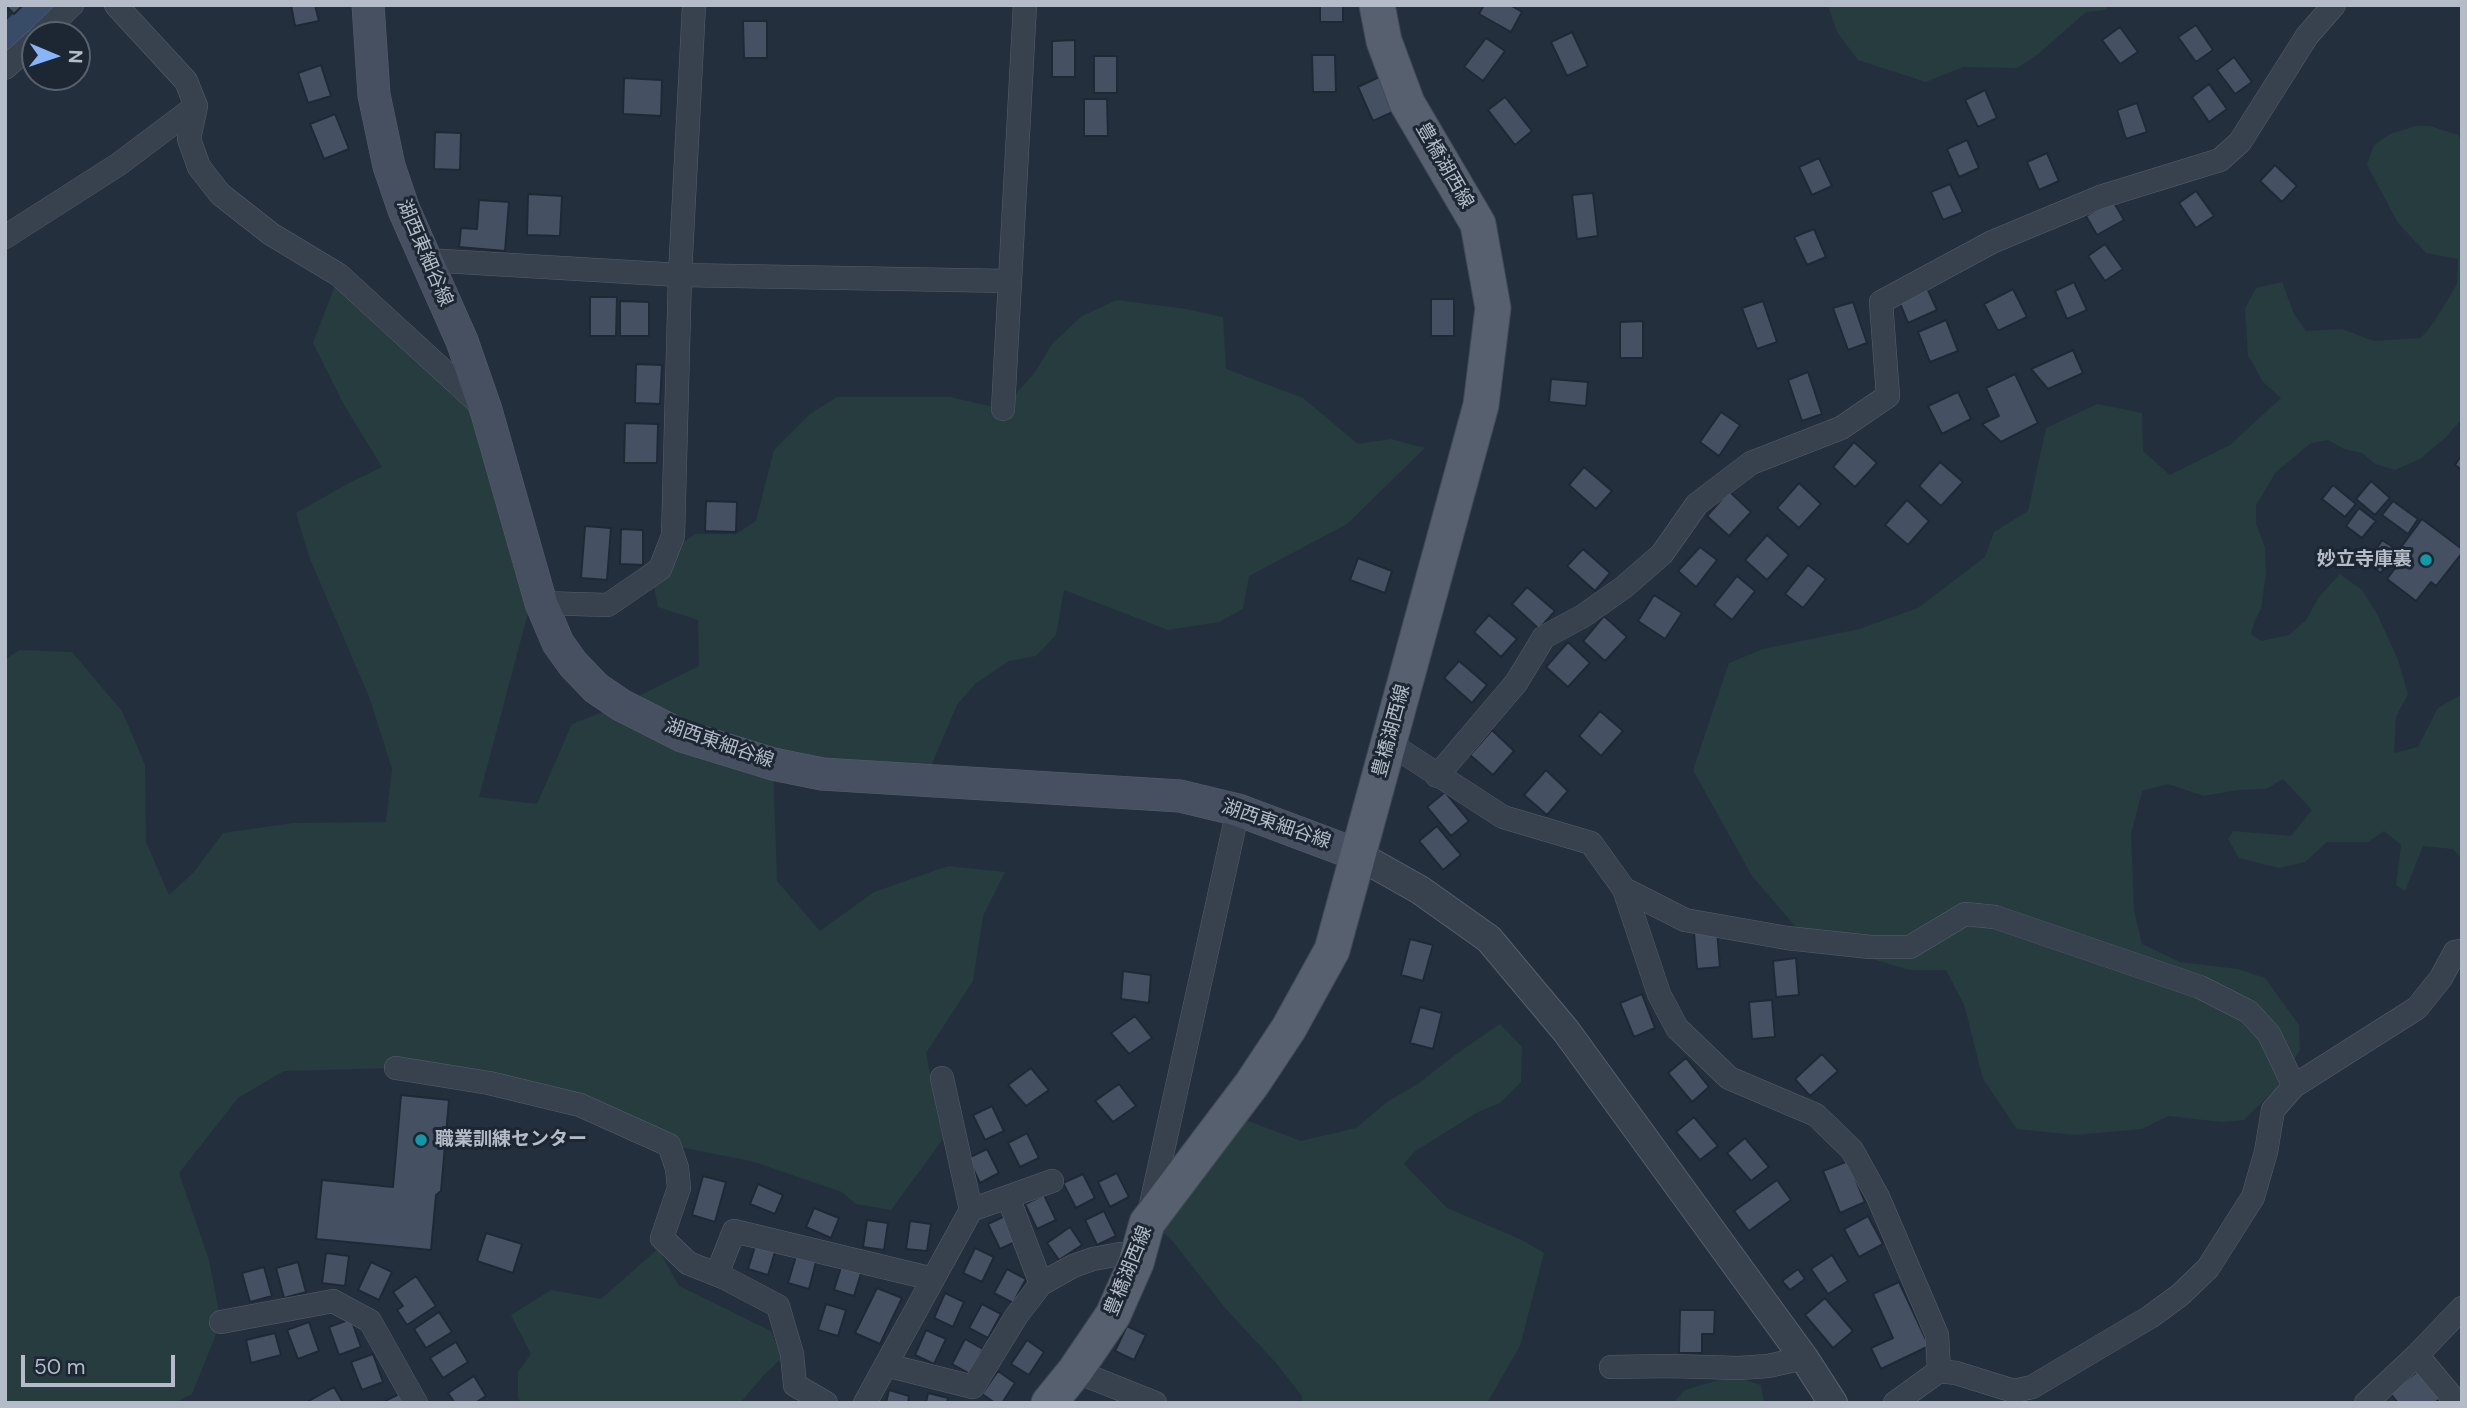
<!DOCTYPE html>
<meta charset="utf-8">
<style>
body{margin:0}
#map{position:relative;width:2467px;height:1408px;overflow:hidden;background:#242f3e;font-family:"DM Sans",sans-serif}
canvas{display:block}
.frame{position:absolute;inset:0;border:7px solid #b4bcc9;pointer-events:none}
.north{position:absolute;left:21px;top:21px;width:70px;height:70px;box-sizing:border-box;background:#1d2633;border:2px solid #59626f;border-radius:50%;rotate:92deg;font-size:19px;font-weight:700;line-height:28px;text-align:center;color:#b4bcc9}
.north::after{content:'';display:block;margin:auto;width:24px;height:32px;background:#8ab4f8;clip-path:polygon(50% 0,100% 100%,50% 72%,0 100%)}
.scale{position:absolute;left:21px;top:1355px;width:154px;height:32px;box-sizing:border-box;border:4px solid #b4bcc9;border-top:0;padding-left:9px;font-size:21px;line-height:24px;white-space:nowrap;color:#b4bcc9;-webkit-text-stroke:5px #1d2633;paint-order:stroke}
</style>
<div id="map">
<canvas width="2467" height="1408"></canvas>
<div class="frame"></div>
<div class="north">N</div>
<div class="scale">50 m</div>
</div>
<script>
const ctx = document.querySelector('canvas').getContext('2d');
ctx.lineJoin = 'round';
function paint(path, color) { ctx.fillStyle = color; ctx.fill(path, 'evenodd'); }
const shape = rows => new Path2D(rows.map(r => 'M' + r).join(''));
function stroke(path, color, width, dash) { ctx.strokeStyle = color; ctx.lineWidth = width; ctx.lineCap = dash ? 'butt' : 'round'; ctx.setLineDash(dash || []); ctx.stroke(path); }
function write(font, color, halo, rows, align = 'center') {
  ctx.font = font + ' "DM Sans","Noto Sans JP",sans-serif'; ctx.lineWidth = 6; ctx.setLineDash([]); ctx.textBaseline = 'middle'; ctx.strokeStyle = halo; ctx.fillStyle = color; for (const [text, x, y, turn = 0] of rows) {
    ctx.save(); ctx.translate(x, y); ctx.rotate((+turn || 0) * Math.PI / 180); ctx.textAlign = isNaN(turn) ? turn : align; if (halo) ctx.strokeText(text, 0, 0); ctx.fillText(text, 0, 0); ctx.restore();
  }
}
const green = shape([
 [1828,5,2108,5,2106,10,2086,12,2037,55,2017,68,1963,67,1926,82,1858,60,1837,32],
 [2416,126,2430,126,2458,135,2462,140,2462,419,2445,438,2420,459,2395,470,2375,464,2362,453,2344,449,2328,440,2311,443,2276,472,2256,505,2256,524,2265,547,2266,574,2261,609,2254,622,2251,634,2261,641,2289,635,2307,619,2318,598,2340,574,2362,590,2378,616,2398,660,2408,694,2396,717,2394,753,2418,747,2438,708,2462,694,2462,859,2453,849,2423,846,2405,891,2396,885,2401,845,2384,831,2368,842,2327,842,2305,862,2279,868,2239,858,2228,839,2233,831,2291,836,2312,810,2283,779,2266,789,2238,790,2204,796,2168,784,2142,791,2131,834,2134,911,2142,944,2180,962,2238,969,2265,978,2299,1025,2300,1050,2278,1086,2244,1120,2222,1122,2168,1116,2142,1129,2075,1135,2017,1129,1983,1079,1965,1007,1946,970,1910,970,1807,940,1752,876,1693,770,1729,663,1763,649,1859,629,1918,608,1985,557,1994,532,2028,511,2046,428,2097,404,2142,413,2143,451,2170,475,2230,445,2281,398,2263,382,2248,355,2245,309,2256,288,2282,282,2294,314,2306,331,2342,329,2374,341,2421,338,2434,322,2457,284,2458,259,2426,253,2398,223,2367,165,2374,145,2390,134],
 [339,275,486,410,536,583,479,797,537,804,572,724,621,705,699,666,698,620,658,607,650,566,695,534,736,534,756,521,774,450,810,414,837,397,950,397,1003,409,1036,371,1052,344,1082,316,1117,300,1186,309,1223,317,1226,369,1303,398,1358,444,1391,439,1425,448,1347,524,1249,576,1243,609,1219,622,1168,630,1064,590,1056,635,1036,656,1009,661,975,684,957,705,925,780,773,764,777,881,820,931,874,892,948,866,1005,872,983,916,973,981,926,1053,943,1139,891,1210,856,1204,842,1192,751,1161,669,1145,620,1122,396,1068,284,1071,238,1098,179,1173,209,1260,221,1322,192,1394,174,1403,5,1403,5,660,19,650,72,652,122,711,145,765,146,842,169,895,194,872,223,833,293,823,386,822,392,769,370,699,310,559,296,513,349,483,382,467,344,405,313,343],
 [1500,1024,1522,1047,1521,1082,1500,1103,1478,1112,1414,1152,1404,1164,1447,1208,1522,1240,1544,1253,1520,1346,1487,1403,1302,1403,1302,1396,1276,1363,1226,1309,1170,1238,1148,1223,1230,1114,1301,1141,1356,1128,1387,1102,1419,1083,1455,1055],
 [658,1249,679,1286,771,1331,782,1358,764,1375,740,1403,521,1403,518,1398,518,1372,531,1354,511,1315,551,1290,601,1299],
 [1732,1376,1761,1385,1764,1403,1673,1403,1685,1390]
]);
const river = shape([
 [5,47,50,5]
]);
const building = shape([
 [5,5,23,5,14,14,5,5],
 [291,5,315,5,319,21,295,26,291,5],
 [1320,5,1343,5,1343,22,1320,22,1320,5],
 [1484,5,1510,5,1522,12,1511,32,1479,14,1484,5],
 [743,21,767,21,767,58,744,58,743,21],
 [2196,25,2213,50,2196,62,2178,37,2196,25],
 [2120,27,2138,52,2120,64,2102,40,2120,27],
 [1572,32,1588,66,1567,76,1551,42,1572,32],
 [1486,38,1505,51,1483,81,1464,67,1486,38],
 [1075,40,1075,77,1052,77,1052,41,1075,40],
 [1312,55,1335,55,1336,92,1313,92,1312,55],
 [1094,56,1117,56,1117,93,1094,93,1094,56],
 [2234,57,2252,82,2235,94,2217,70,2234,57],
 [321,65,331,96,308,103,298,73,321,65],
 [1379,77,1395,111,1373,121,1358,87,1379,77],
 [624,78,662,80,661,116,623,114,624,78],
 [2209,84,2227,109,2209,122,2192,97,2209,84],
 [1985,90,1997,118,1978,127,1965,100,1985,90],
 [1505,97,1532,131,1515,145,1488,110,1505,97],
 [1084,99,1107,99,1108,136,1084,136,1084,99],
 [2137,103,2147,132,2126,139,2117,110,2137,103],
 [335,114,349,149,324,159,310,124,335,114],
 [435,132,461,133,460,170,434,169,435,132],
 [1967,140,1979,168,1959,177,1947,149,1967,140],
 [2047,153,2059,181,2039,190,2027,162,2047,153],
 [1819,158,1832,186,1812,195,1799,167,1819,158],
 [2275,165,2297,186,2282,202,2260,181,2275,165],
 [1950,184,1963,212,1943,220,1931,192,1950,184],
 [2196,191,2214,216,2196,228,2179,203,2196,191],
 [1593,193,1598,236,1577,239,1572,195,1593,193],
 [528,194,562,196,560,236,527,235,528,194],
 [479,200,509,202,505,251,459,247,461,228,477,229,479,200],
 [2113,201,2124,220,2097,235,2086,216,2113,201],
 [1814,229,1826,257,1807,265,1794,237,1814,229],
 [2105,244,2123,269,2105,281,2088,256,2105,244],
 [2074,282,2087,310,2067,319,2055,291,2074,282],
 [1927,288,1937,310,1908,323,1899,301,1927,288],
 [2013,289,2027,317,1998,331,1984,304,2013,289],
 [590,297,617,297,616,336,590,336,590,297],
 [1431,299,1454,299,1454,336,1431,336,1431,299],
 [620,301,649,302,649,336,620,336,620,301],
 [1763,301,1777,342,1757,349,1742,308,1763,301],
 [1853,302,1867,343,1848,350,1833,308,1853,302],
 [1946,320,1958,351,1930,362,1918,332,1946,320],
 [1643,321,1643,358,1620,358,1620,322,1643,321],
 [2073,350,2083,373,2048,389,2031,369,2073,350],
 [636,364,662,365,660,404,635,403,636,364],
 [1808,372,1822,414,1802,421,1788,380,1808,372],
 [2015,374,2038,423,2001,442,1982,424,1999,416,1986,388,2015,374],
 [1551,379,1588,382,1586,406,1549,402,1551,379],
 [1958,392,1971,419,1942,434,1928,406,1958,392],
 [1721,412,1740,425,1719,456,1700,442,1721,412],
 [625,423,658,424,657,463,624,463,625,423],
 [1854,442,1877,463,1855,487,1833,467,1854,442],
 [2462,454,2462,470,2455,465,2462,454],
 [1940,462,1963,482,1941,506,1919,486,1940,462],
 [1584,467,1612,491,1596,509,1569,485,1584,467],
 [2371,481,2390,498,2375,515,2356,499,2371,481],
 [1799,483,1821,504,1799,528,1777,508,1799,483],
 [2333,485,2356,504,2345,517,2322,499,2333,485],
 [1729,491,1751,512,1729,536,1707,516,1729,491],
 [1907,500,1929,521,1908,545,1885,525,1907,500],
 [706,501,737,502,736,532,705,531,706,501],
 [2393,501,2418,519,2408,534,2382,515,2393,501],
 [2359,508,2376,521,2362,538,2346,526,2359,508],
 [2422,519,2462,549,2462,553,2436,586,2431,582,2416,601,2387,579,2399,563,2393,558,2422,519],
 [585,526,611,528,607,580,581,578,585,526],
 [621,529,643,530,643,565,620,564,621,529],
 [1767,535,1789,555,1767,580,1745,560,1767,535],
 [2382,540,2396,549,2381,573,2367,564,2382,540],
 [1700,547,1717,560,1696,587,1678,571,1700,547],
 [1583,549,1610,573,1595,591,1567,566,1583,549],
 [1358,558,1392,571,1385,593,1350,580,1358,558],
 [1808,565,1826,579,1803,608,1785,594,1808,565],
 [1737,576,1755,591,1732,620,1714,605,1737,576],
 [1527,587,1555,611,1539,629,1512,604,1527,587],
 [1654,595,1682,613,1665,639,1638,621,1654,595],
 [1489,615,1517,639,1501,657,1474,632,1489,615],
 [1604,616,1627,637,1605,661,1583,641,1604,616],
 [1568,642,1590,663,1568,687,1546,667,1568,642],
 [1459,661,1487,685,1472,703,1444,678,1459,661],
 [1600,711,1623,731,1601,756,1579,736,1600,711],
 [1492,730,1514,751,1493,775,1470,755,1492,730],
 [1546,770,1568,791,1547,815,1524,795,1546,770],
 [1445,792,1469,821,1451,836,1427,807,1445,792],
 [1437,826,1461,855,1443,870,1419,841,1437,826],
 [1717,931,1720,967,1697,969,1694,933,1717,931],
 [1410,939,1433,945,1423,981,1401,975,1410,939],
 [1796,958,1799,995,1776,997,1773,961,1796,958],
 [1123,971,1151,975,1149,1003,1121,999,1123,971],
 [1642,994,1655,1028,1634,1037,1620,1003,1642,994],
 [1772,1000,1775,1037,1752,1039,1749,1002,1772,1000],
 [1420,1007,1442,1013,1433,1049,1410,1043,1420,1007],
 [1135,1016,1152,1038,1129,1054,1111,1033,1135,1016],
 [1822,1054,1838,1071,1810,1096,1795,1079,1822,1054],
 [1686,1058,1709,1087,1692,1102,1668,1073,1686,1058],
 [1031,1068,1049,1090,1026,1106,1008,1085,1031,1068],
 [1119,1084,1136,1106,1113,1122,1095,1101,1119,1084],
 [401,1095,449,1100,441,1191,436,1195,431,1250,316,1239,322,1180,393,1187,401,1095],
 [992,1106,1004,1131,985,1140,973,1115,992,1106],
 [1694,1117,1718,1146,1700,1160,1676,1132,1694,1117],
 [1027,1133,1039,1158,1020,1167,1008,1143,1027,1133],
 [1745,1138,1769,1167,1751,1181,1727,1153,1745,1138],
 [987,1149,999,1173,980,1183,968,1158,987,1149],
 [1848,1161,1865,1202,1840,1213,1823,1171,1848,1161],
 [1117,1173,1129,1197,1110,1207,1098,1182,1117,1173],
 [1083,1174,1095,1198,1076,1208,1063,1183,1083,1174],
 [703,1176,726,1182,715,1222,692,1215,703,1176],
 [1777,1180,1791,1200,1749,1231,1734,1211,1777,1180],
 [758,1184,783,1195,775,1214,750,1204,758,1184],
 [1044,1195,1056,1220,1037,1229,1025,1204,1044,1195],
 [814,1208,839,1218,831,1238,806,1227,814,1208],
 [1104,1211,1116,1236,1097,1245,1085,1220,1104,1211],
 [1007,1215,1019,1240,1000,1249,988,1224,1007,1215],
 [1868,1216,1883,1244,1859,1257,1844,1229,1868,1216],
 [867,1220,888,1223,884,1250,863,1247,867,1220],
 [910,1221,931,1224,927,1251,906,1249,910,1221],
 [1070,1227,1082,1245,1059,1260,1047,1243,1070,1227],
 [486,1233,522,1244,513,1273,477,1261,486,1233],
 [756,1243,776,1249,768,1275,748,1269,756,1243],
 [975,1248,994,1257,982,1282,963,1273,975,1248],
 [326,1253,349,1256,345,1286,322,1283,326,1253],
 [1832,1255,1848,1281,1828,1294,1811,1269,1832,1255],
 [796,1256,816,1262,809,1289,788,1283,796,1256],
 [298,1262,306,1292,284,1298,276,1268,298,1262],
 [371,1262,392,1272,379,1300,358,1290,371,1262],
 [842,1264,862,1270,854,1296,834,1290,842,1264],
 [264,1267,272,1296,250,1302,242,1273,264,1267],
 [1007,1269,1026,1279,1013,1303,994,1293,1007,1269],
 [1798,1269,1805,1279,1790,1290,1782,1281,1798,1269],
 [416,1276,436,1306,407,1325,397,1310,403,1306,393,1292,416,1276],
 [1899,1282,1929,1346,1881,1369,1871,1348,1893,1338,1873,1294,1899,1282],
 [877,1288,902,1298,880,1344,855,1333,877,1288],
 [945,1293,964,1302,953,1327,934,1318,945,1293],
 [1825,1298,1853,1331,1833,1348,1805,1315,1825,1298],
 [826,1304,846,1310,838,1336,818,1330,826,1304],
 [982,1304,1001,1314,988,1338,969,1328,982,1304],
 [1680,1310,1715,1310,1714,1334,1702,1334,1702,1353,1679,1353,1680,1310],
 [439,1312,452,1332,426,1348,414,1329,439,1312],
 [351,1319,361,1347,339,1355,329,1327,351,1319],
 [309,1322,319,1351,298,1359,287,1330,309,1322],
 [1127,1326,1146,1335,1134,1360,1115,1351,1127,1326],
 [926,1330,946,1339,934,1364,915,1355,926,1330],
 [275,1333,281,1355,251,1363,246,1340,275,1333],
 [965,1339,983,1349,970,1374,952,1364,965,1339],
 [1027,1340,1044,1352,1029,1375,1011,1364,1027,1340],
 [456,1342,468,1362,443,1378,430,1358,456,1342],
 [373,1354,383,1382,362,1390,351,1362,373,1354],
 [998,1371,1015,1383,1002,1403,995,1403,982,1394,998,1371],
 [2418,1371,2440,1399,2434,1403,2398,1403,2390,1393,2418,1371],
 [474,1376,486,1396,475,1403,455,1403,448,1393,474,1376],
 [334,1387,343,1403,308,1403,307,1402,334,1387],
 [889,1390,909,1396,908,1403,886,1403,889,1390],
 [928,1393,948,1398,947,1403,926,1403,928,1393],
 [399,1394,403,1403,381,1403,399,1394]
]);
const minor = shape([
 [116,5,186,81,196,106,189,139,199,167,220,194,271,234,339,275,483,407],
 [41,35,72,5],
 [5,68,35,41],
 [5,237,119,164,196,106],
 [426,260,680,275,1009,281],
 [1003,409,1025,5],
 [541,603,608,605,660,569,673,536,680,275,694,5],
 [1389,743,1503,817,1591,843,1624,889,1659,994,1677,1028,1729,1078,1816,1115,1852,1150,1878,1197,1937,1335,1939,1371],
 [1437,776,1516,683,1544,637,1583,616,1624,587,1662,554,1697,504,1751,463,1841,428,1888,396,1881,302,1992,242,2100,197,2220,160,2240,142,2307,36,2334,5],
 [1624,889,1685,920,1787,938,1870,947,1910,947,1965,914,1995,917,2200,987,2249,1012,2269,1034,2294,1086],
 [396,1068,489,1083,580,1105,669,1145,677,1168,679,1188,662,1238,688,1263,723,1277,778,1306,792,1354,795,1385,826,1403],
 [1008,1197,1041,1284],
 [1150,1209,1238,810],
 [971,1210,1052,1181],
 [717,1274,734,1231,933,1279],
 [221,1322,333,1301,370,1321,416,1403],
 [2417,1355,2457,1403],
 [886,1365,973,1387,1017,1315,1041,1284,1073,1266,1093,1259,1120,1254,1139,1254],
 [1611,1367,1669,1366,1739,1368,1768,1366,1804,1358],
 [1075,1371,1155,1403],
 [865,1403,971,1210,942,1078],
 [1895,1403,1939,1371,1956,1373,2014,1391,2032,1387,2150,1317,2180,1295,2208,1268,2253,1197,2266,1152,2273,1110,2294,1086,2417,1008,2441,978,2455,952,2462,951],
 [2366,1403,2417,1355,2462,1308]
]);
const tertiary = shape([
 [1358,855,1420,890,1489,939,1566,1031,1804,1358,1833,1403]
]);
const secondary = shape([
 [368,5,374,95,389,166,404,210,462,341,486,410,541,603,558,643,573,664,596,688,621,705,682,736,773,764,822,774,1180,796,1238,810,1358,855]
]);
const primary = shape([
 [1049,1403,1075,1371,1113,1315,1136,1263,1147,1223,1252,1084,1289,1028,1332,950,1481,405,1493,308,1478,224,1407,103,1384,41,1377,5]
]);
const markers = [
 [2426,560,7,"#0f9aa8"],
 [421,1140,7,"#0f9aa8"]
];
const streetNames = [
 ["豊橋湖西線",1444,166,60],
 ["湖西東細谷線",424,253,67],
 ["豊橋湖西線",1392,731,-75],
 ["湖西東細谷線",719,744,19],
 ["湖西東細谷線",1276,825,19],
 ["豊橋湖西線",1129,1271,-68]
];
const poiNames = [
 ["妙立寺庫裏",2412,560],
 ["職業訓練センター",435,1140,"left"]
];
paint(green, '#263c3f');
stroke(river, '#394c67', 37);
paint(building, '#455162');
stroke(building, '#1f2835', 2);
stroke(minor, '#565f6c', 24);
stroke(tertiary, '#565f6c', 30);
stroke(secondary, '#565f6c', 33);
stroke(primary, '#414a57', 37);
stroke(minor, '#38414e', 23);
stroke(tertiary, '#38414e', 28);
stroke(secondary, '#465061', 32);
stroke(primary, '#56606e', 35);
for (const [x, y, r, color] of markers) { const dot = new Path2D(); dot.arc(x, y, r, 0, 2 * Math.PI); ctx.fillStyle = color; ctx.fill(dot); stroke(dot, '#1d2633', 2.5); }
write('19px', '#b4bcc9', '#1d2633', streetNames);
write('bold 19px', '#b4bcc9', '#1d2633', poiNames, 'right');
</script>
